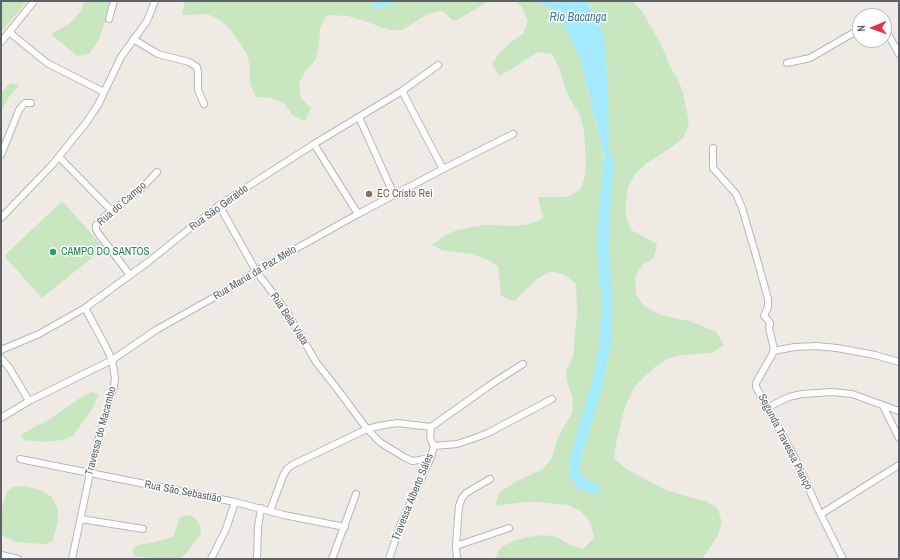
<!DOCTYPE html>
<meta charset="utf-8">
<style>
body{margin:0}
#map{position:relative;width:900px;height:560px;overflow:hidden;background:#efeae4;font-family:"Archivo Narrow",sans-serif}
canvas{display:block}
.frame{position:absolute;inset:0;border:2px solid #5c6265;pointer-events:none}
.north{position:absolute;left:852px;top:8px;width:40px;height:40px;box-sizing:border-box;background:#fff;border:1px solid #bec0c1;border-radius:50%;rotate:268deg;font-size:11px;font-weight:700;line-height:16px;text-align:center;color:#5c6265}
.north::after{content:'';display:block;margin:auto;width:14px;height:18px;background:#ea2f46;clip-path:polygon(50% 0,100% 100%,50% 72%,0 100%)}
</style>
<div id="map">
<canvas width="900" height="560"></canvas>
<div class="frame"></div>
<div class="north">N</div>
</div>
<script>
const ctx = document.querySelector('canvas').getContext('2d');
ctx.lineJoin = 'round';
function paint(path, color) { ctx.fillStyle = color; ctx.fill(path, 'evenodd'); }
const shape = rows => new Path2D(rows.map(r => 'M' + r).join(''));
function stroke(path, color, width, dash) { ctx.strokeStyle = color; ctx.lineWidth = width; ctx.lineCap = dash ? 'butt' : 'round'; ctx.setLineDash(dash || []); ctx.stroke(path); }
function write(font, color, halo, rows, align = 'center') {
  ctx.font = font + ' "Archivo Narrow",sans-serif'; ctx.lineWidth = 3; ctx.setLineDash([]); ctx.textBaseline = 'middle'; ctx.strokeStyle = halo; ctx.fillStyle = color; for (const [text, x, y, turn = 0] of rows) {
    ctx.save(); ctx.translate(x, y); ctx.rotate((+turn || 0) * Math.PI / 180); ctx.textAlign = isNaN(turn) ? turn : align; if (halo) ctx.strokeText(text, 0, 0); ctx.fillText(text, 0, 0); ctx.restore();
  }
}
const green = shape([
 [1,1,27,1,1,32],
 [85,1,110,1,108,13,98,41,89,54,77,56,51,34,70,23,80,12],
 [185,1,377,1,372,10,400,1,489,1,457,20,453,20,442,11,427,14,403,30,389,30,362,20,348,16,327,15,320,28,319,44,316,59,306,70,299,83,301,98,311,108,305,121,292,115,284,103,271,98,256,97,250,84,250,69,247,54,231,30,220,20,207,14,182,15],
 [516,1,536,1,554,10,564,25,581,60,608,175,591,7,587,1,632,1,642,11,658,39,665,53,669,65,677,78,683,92,689,123,684,137,672,147,647,163,635,174,628,187,626,202,626,216,631,230,657,244,654,258,642,265,635,278,636,294,644,306,661,315,689,321,717,332,724,345,712,353,683,355,669,358,656,366,635,386,628,400,623,414,616,444,614,458,625,468,664,489,692,498,706,501,718,509,722,523,717,537,702,559,495,559,501,547,514,541,528,537,543,535,557,537,570,545,583,549,594,538,591,524,582,512,569,505,539,502,524,502,495,506,499,493,515,482,543,469,552,458,556,443,562,430,572,413,573,398,568,385,566,371,573,357,577,313,576,284,565,275,551,271,537,279,514,301,501,296,498,266,486,259,471,254,442,250,432,245,444,236,457,230,485,225,515,226,530,224,543,218,538,197,567,197,580,190,585,176,586,161,584,131,580,116,566,91,559,67,552,54,537,52,512,69,499,76,492,64,500,52,511,42,523,34,528,21,522,7],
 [10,83,19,85,9,97,1,111,1,93],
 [62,201,104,248,42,298,4,256],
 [92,392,99,394,92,409,73,436,63,440,43,442,24,440,21,435,34,427,47,421,83,396],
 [27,486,42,491,52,497,58,510,58,521,53,541,46,544,16,542,1,535,1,512,7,491,13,487],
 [189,515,194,517,200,525,201,534,188,551,180,559,158,559,134,556,132,550,138,545,155,542,173,537,180,517]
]);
const water = shape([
 [377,1,400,1,371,10],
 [536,1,587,1,604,35,608,89,609,177,581,60,564,25,554,10]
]);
const river = shape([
 [595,489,582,484,574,473,576,456,596,389,605,345,607,302,603,253,604,214,609,162]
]);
const street = shape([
 [109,19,114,1],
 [884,27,899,54],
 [9,32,47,63,104,92],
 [133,39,158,54,189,62,197,67,198,72,198,90,204,104],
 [1,42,34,1],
 [787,63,810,58,860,29],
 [402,91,443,169],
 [359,117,394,195],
 [314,144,358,214],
 [713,148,713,168,736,194,742,208,757,259,768,299,768,307,764,316,768,320,770,323,769,328,774,349,773,353,756,383,756,387,796,460,818,509,843,559],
 [1,155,19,110,23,105,25,103,31,103],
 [59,157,112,211],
 [219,205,256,271,287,312,316,362,338,390,367,429,381,443,404,457,412,461,420,460,431,457],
 [1,218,52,165,86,123,98,105,121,57,147,21,155,1],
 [130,275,98,233,96,229,96,225,104,217,140,190,157,172],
 [1,350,39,334,85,308,148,262,219,205,314,144,402,91,438,65],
 [773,351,795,347,816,346,837,348,875,355,899,362],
 [1,358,10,369,29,401],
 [883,406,899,438],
 [768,407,789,397,802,394,832,392,852,394,899,411],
 [1,418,29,401,112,360,156,330,234,286,256,271,358,214,443,169,513,134],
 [434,446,457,444,475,438,488,433,552,399],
 [20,459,235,502,284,515,345,527],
 [270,511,283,476,287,469,292,465,367,429,379,426,397,423,431,427],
 [821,514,899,465],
 [81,519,143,529],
 [456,546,509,528],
 [1,555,18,559],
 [72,559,90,473,100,433,114,387,115,378,112,360,106,347,85,308],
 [211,559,226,529,235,502],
 [257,559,258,527,261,508],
 [332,559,356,494],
 [389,559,400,526,431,457,434,446,430,438,431,427,493,383,523,364],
 [457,559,456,546,458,518,459,506,462,498,466,493,490,479]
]);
const markers = [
 [369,194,4,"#8d6e63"],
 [53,252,4,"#2e9e5b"]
];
const educationNames = [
 ["EC Cristo Rei",377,194]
];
const streetNames = [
 ["Rua do Campo",122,204,-41],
 ["Rua São Geraldo",219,208,-36],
 ["Rua Maria da Paz Melo",255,273,-31],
 ["Rua Bela Vista",289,319,57],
 ["Travessa do Macambo",101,431,-75],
 ["Segunda Travessa Pianço",785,442,63],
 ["Rua São Sebastião",183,492,11],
 ["Travessa Alberto Sáles",413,497,-68]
];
const leisureNames = [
 ["CAMPO DO SANTOS",61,252]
];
const waterNames = [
 ["Rio Bacanga",578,18]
];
paint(green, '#c8e6c0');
paint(water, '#a4eaff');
stroke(river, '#a4eaff', 11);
stroke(street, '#b5b8bb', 8);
stroke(street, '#fff', 6);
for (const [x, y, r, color] of markers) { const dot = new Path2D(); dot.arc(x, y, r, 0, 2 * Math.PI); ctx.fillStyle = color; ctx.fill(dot); stroke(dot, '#fff', 1.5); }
write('11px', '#785e54', '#fff', educationNames, 'left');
write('11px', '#5c6265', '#fff', streetNames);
write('11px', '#27864d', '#fff', leisureNames, 'left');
write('italic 12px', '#387a97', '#fff', waterNames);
</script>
